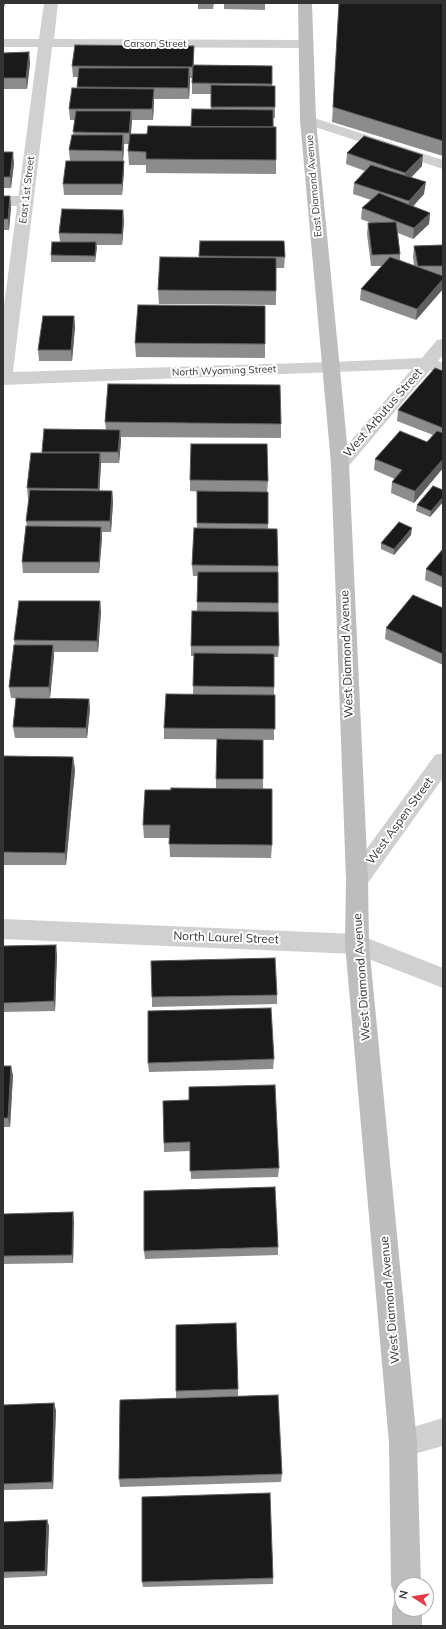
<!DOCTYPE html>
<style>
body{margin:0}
#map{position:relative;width:446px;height:1629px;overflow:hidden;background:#fff;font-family:Mulish,sans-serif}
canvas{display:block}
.frame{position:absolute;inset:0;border:4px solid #333;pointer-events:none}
.north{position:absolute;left:394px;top:1577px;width:40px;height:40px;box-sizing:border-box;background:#fff;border:1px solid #adadad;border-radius:50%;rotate:282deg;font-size:11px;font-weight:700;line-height:16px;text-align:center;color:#333}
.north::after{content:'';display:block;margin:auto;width:14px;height:18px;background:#e63946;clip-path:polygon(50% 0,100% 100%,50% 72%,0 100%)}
</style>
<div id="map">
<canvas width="446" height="1629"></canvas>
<div class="frame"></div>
<div class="north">N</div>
</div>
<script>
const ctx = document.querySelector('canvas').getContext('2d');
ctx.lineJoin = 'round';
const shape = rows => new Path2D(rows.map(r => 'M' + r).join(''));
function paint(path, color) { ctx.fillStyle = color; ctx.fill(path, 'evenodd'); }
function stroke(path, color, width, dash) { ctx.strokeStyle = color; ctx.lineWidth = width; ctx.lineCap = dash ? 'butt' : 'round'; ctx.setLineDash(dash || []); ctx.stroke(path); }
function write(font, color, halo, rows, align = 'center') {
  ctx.font = font + ' Mulish,sans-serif'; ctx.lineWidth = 4; ctx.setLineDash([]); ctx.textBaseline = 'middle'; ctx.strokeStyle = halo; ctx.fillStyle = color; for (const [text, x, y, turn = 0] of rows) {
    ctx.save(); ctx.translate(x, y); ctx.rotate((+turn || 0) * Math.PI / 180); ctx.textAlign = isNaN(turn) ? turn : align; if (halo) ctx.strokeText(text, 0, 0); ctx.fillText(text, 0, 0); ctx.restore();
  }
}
const lane = shape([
 [308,116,443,160,443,169,303,123,301,120,303,117,308,116],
 [3,196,26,196,31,198,34,201,31,204,26,206,3,206,3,196]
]);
const street = shape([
 [44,3,58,3,54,39,307,40,312,41,314,44,312,47,307,48,52,47,13,372,332,362,422,358,437,340,443,339,443,355,438,361,443,363,443,375,430,370,347,468,340,470,333,468,331,464,412,369,3,385,3,313,38,47,3,47,3,39,39,39,44,3],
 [443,753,443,778,365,887,357,889,349,887,346,880,349,873,435,755,443,753],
 [3,919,357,934,443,968,443,988,356,954,3,939,3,919],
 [443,1418,443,1446,403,1457,393,1453,389,1443,393,1433,443,1418]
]);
const secondary = shape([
 [298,3,312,3,316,120,349,464,368,880,369,944,417,1443,421,1585,402,1585,402,1609,422,1609,422,1626,392,1626,392,1609,396,1598,399,1597,395,1596,391,1585,389,1443,345,944,346,880,331,464,300,120,298,3]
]);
const wall = shape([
 [198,3,214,3,213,9,198,9],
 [224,3,265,3,265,10,224,9],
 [339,3,443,3,443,156,332,122],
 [194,46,193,65,272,66,272,86,275,107,275,118,273,118,276,160,276,174,146,173,146,165,129,165,128,151,129,144,124,144,123,161,124,172,122,195,64,195,63,184,70,161,69,150,73,135,75,120,70,120,69,109,77,88,78,77,73,77,72,66],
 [190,78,192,78,192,94,211,94,211,109,191,127,147,134,131,134,131,120,153,120,154,99,189,99],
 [29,52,30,63,27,89,3,89,3,53],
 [3,152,14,163,11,188,3,188],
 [347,153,422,166,411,178,424,194,413,206,430,213,429,224,413,239,398,233,400,254,400,260,414,266,413,257,414,246,443,245,443,289,416,320,360,300,361,289,382,266,371,266,367,234,368,223,371,223,361,219,362,208,371,200,353,194,354,183,365,171,346,164],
 [3,196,10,196,11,207,9,230,3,230],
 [443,201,443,223,442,223],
 [124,221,122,245,96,245,95,262,51,262,51,255,60,242,59,233],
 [200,241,285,257,284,268,276,268,276,305,159,304,158,290,199,258],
 [74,316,75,327,72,361,39,361,38,350],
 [135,343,265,344,265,358,136,357],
 [443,371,443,468,414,503,391,493,392,482,395,479,374,470,375,459,427,442,433,435,397,421,398,410],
 [105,422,281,424,281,438,121,437,121,441,119,463,101,463,99,491,112,491,113,502,111,532,102,532,102,538,99,573,23,573,22,562,27,526,26,521,29,499,28,499,27,488,42,453,42,452,106,430],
 [190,480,268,481,267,492,190,491],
 [443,490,443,502,430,517,416,511,417,505],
 [197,491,268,492,268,529,278,566,279,646,278,657,274,657,274,740,164,739,164,728,193,694,194,656,191,656,191,646,197,611,198,576,193,576,192,565,197,528],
 [411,535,394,555,381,549,381,543],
 [443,549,443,588,425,580,426,569],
 [100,601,101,612,98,652,54,652,54,656,50,698,11,698,9,687,15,645,14,640],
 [443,608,443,665,385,639,386,628],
 [89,699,90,709,87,738,15,738,13,727],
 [73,757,75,770,66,865,3,865,3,761],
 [216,779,263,779,263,789,272,845,271,858,170,857,169,838,144,838,143,825,171,790,216,789],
 [3,946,57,955,55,1011,3,1012],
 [277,995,277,1004,152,1007,152,997],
 [274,1059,273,1069,149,1072,148,1063],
 [3,1066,13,1075,10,1127,3,1127],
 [163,1101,279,1168,278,1177,191,1179,190,1151,164,1152],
 [3,1214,74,1221,73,1263,3,1264],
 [278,1247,278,1255,145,1259,144,1251],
 [238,1389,238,1396,176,1398,176,1391],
 [3,1405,56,1410,53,1489,3,1490],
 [282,1474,281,1482,120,1487,119,1479],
 [47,1520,49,1526,47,1576,3,1578,3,1522],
 [273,1578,273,1584,143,1587,142,1582]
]);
const shadedWall = shape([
 [3,3,5,3,3,13],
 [29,52,30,63,27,89,26,78],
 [189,68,190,79,189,99,188,88],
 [154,89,154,100,153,120,152,109],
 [131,111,132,122,130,144,129,133],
 [123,135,124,146,123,162,122,151],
 [13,152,14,163,11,188,10,177],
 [423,155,422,166,404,184,405,173],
 [124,161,124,172,122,195,122,184],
 [426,182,424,194,408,212,409,201],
 [10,196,11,207,9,230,8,219],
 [123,210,124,221,122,245,122,234],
 [430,213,429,224,413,239,414,228],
 [96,242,97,248,95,262,95,256],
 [443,279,443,289,416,320,417,309],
 [74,316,75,327,72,361,71,350],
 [120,430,121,441,119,463,118,452],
 [100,453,101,464,99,500,98,489],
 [443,459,443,468,414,503,415,491],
 [112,491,113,502,111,532,110,521],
 [443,497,443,502,430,517,431,511],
 [101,527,102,538,99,573,99,562],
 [412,528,411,535,394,555,394,549],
 [100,601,101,612,98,652,97,641],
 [53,645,54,656,50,698,49,687],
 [89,699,90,709,87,738,86,728],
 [73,757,75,770,66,865,65,853],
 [56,945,57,955,55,1011,54,1001],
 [11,1066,13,1075,10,1127,8,1118],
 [73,1212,74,1221,73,1263,72,1255],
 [3,1269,4,1274,3,1300],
 [54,1403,56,1410,53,1489,52,1482],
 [47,1520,49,1526,47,1576,45,1571]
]);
const building = shape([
 [339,3,443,3,443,141,333,107,339,3],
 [75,45,194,46,193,67,72,66,75,45],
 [29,52,26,78,3,78,3,53,29,52],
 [193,65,272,66,272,84,192,83,193,65],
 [79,68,189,68,188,88,77,87,79,68],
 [211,85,275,86,275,107,211,107,211,85],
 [72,88,154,89,152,109,69,109,72,88],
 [192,109,273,110,273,127,191,127,192,109],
 [76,111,131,111,129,133,73,132,76,111],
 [148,126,276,127,276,160,146,159,146,152,128,151,130,134,147,134,148,126],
 [72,135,123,135,122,151,69,150,72,135],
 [364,136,423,155,405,173,347,153,364,136],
 [3,152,13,152,10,177,3,177,3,152],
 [66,161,124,161,122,184,63,184,66,161],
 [371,165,426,182,409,201,354,183,371,165],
 [379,193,430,213,414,228,362,208,379,193],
 [3,196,10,196,8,219,3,219,3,196],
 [62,209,123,210,122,234,59,233,62,209],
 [396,222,400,254,372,255,368,223,396,222],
 [200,241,284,241,285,257,199,256,200,241],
 [52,242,96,242,95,256,51,255,52,242],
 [443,245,443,266,418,266,414,246,443,245],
 [160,257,276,258,276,291,158,290,160,257],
 [390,257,443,276,443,279,417,309,361,289,390,257],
 [138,305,265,306,265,344,135,343,138,305],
 [43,316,74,316,71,350,38,350,43,316],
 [435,368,443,371,443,428,398,410,435,368],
 [108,384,280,385,281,424,105,422,108,384],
 [44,429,120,430,118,452,42,452,44,429],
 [400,431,427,442,437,431,443,433,443,459,415,491,392,482,402,470,375,459,400,431],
 [191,444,267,444,268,481,190,480,191,444],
 [31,453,100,453,98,489,27,488,31,453],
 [433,486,443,490,443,497,431,511,417,505,433,486],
 [30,490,112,491,110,521,26,521,30,490],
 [197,491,268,492,268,524,197,523,197,491],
 [399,522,412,528,394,549,381,543,399,522],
 [26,526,101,527,99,562,22,562,26,526],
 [194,528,277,529,278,566,192,565,194,528],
 [443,549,443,577,426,569,443,549],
 [198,572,278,572,278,603,197,602,198,572],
 [413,595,443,608,443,654,386,628,413,595],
 [19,601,100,601,97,641,14,640,19,601],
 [192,611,278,612,279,646,191,646,192,611],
 [14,645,53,645,49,687,9,687,14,645],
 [194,653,274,654,274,687,193,686,194,653],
 [166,694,275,695,275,729,164,728,166,694],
 [16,698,89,699,86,728,13,727,16,698],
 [217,739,263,740,263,779,216,779,217,739],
 [4,756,73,757,65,853,3,852,3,761,4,756],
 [171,788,272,789,272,845,169,844,170,825,143,825,145,790,171,790,171,788],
 [56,945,54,1001,3,1003,3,946,56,945],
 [275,958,277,995,152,997,151,961,275,958],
 [271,1008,274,1059,148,1063,148,1011,271,1008],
 [3,1066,11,1066,8,1118,3,1118,3,1066],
 [275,1085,279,1168,190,1171,190,1142,164,1143,163,1101,189,1100,189,1087,275,1085],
 [275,1187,278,1247,144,1251,144,1191,275,1187],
 [73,1212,72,1255,3,1256,3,1214,73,1212],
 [236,1323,238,1389,176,1391,176,1325,236,1323],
 [278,1395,282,1474,119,1479,120,1400,278,1395],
 [54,1403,52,1482,3,1484,3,1405,54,1403],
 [270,1493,273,1578,142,1582,142,1497,270,1493],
 [47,1520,45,1571,3,1572,3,1522,47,1520]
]);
const farStreetnames = [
 ["Carson Street",155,44],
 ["East Diamond Avenue",314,186,-95],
 ["East 1st Street",27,190,-83],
 ["North Wyoming Street",224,371,-2]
];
const streetNames = [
 ["West Arbutus Street",383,413,-49],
 ["West Diamond Avenue",347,654,-92],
 ["West Aspen Street",400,821,-54],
 ["North Laurel Street",226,938,2],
 ["West Diamond Avenue",362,977,-94],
 ["West Diamond Avenue",390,1300,-95]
];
paint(lane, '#d0d0d0');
paint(street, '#d0d0d0');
paint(secondary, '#bdbdbd');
paint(wall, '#8c8c8c');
paint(shadedWall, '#5f5f5f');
paint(building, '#1a1a1a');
stroke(building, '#5f5f5f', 1);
write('10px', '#333', '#fff', farStreetnames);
write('12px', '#333', '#fff', streetNames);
</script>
